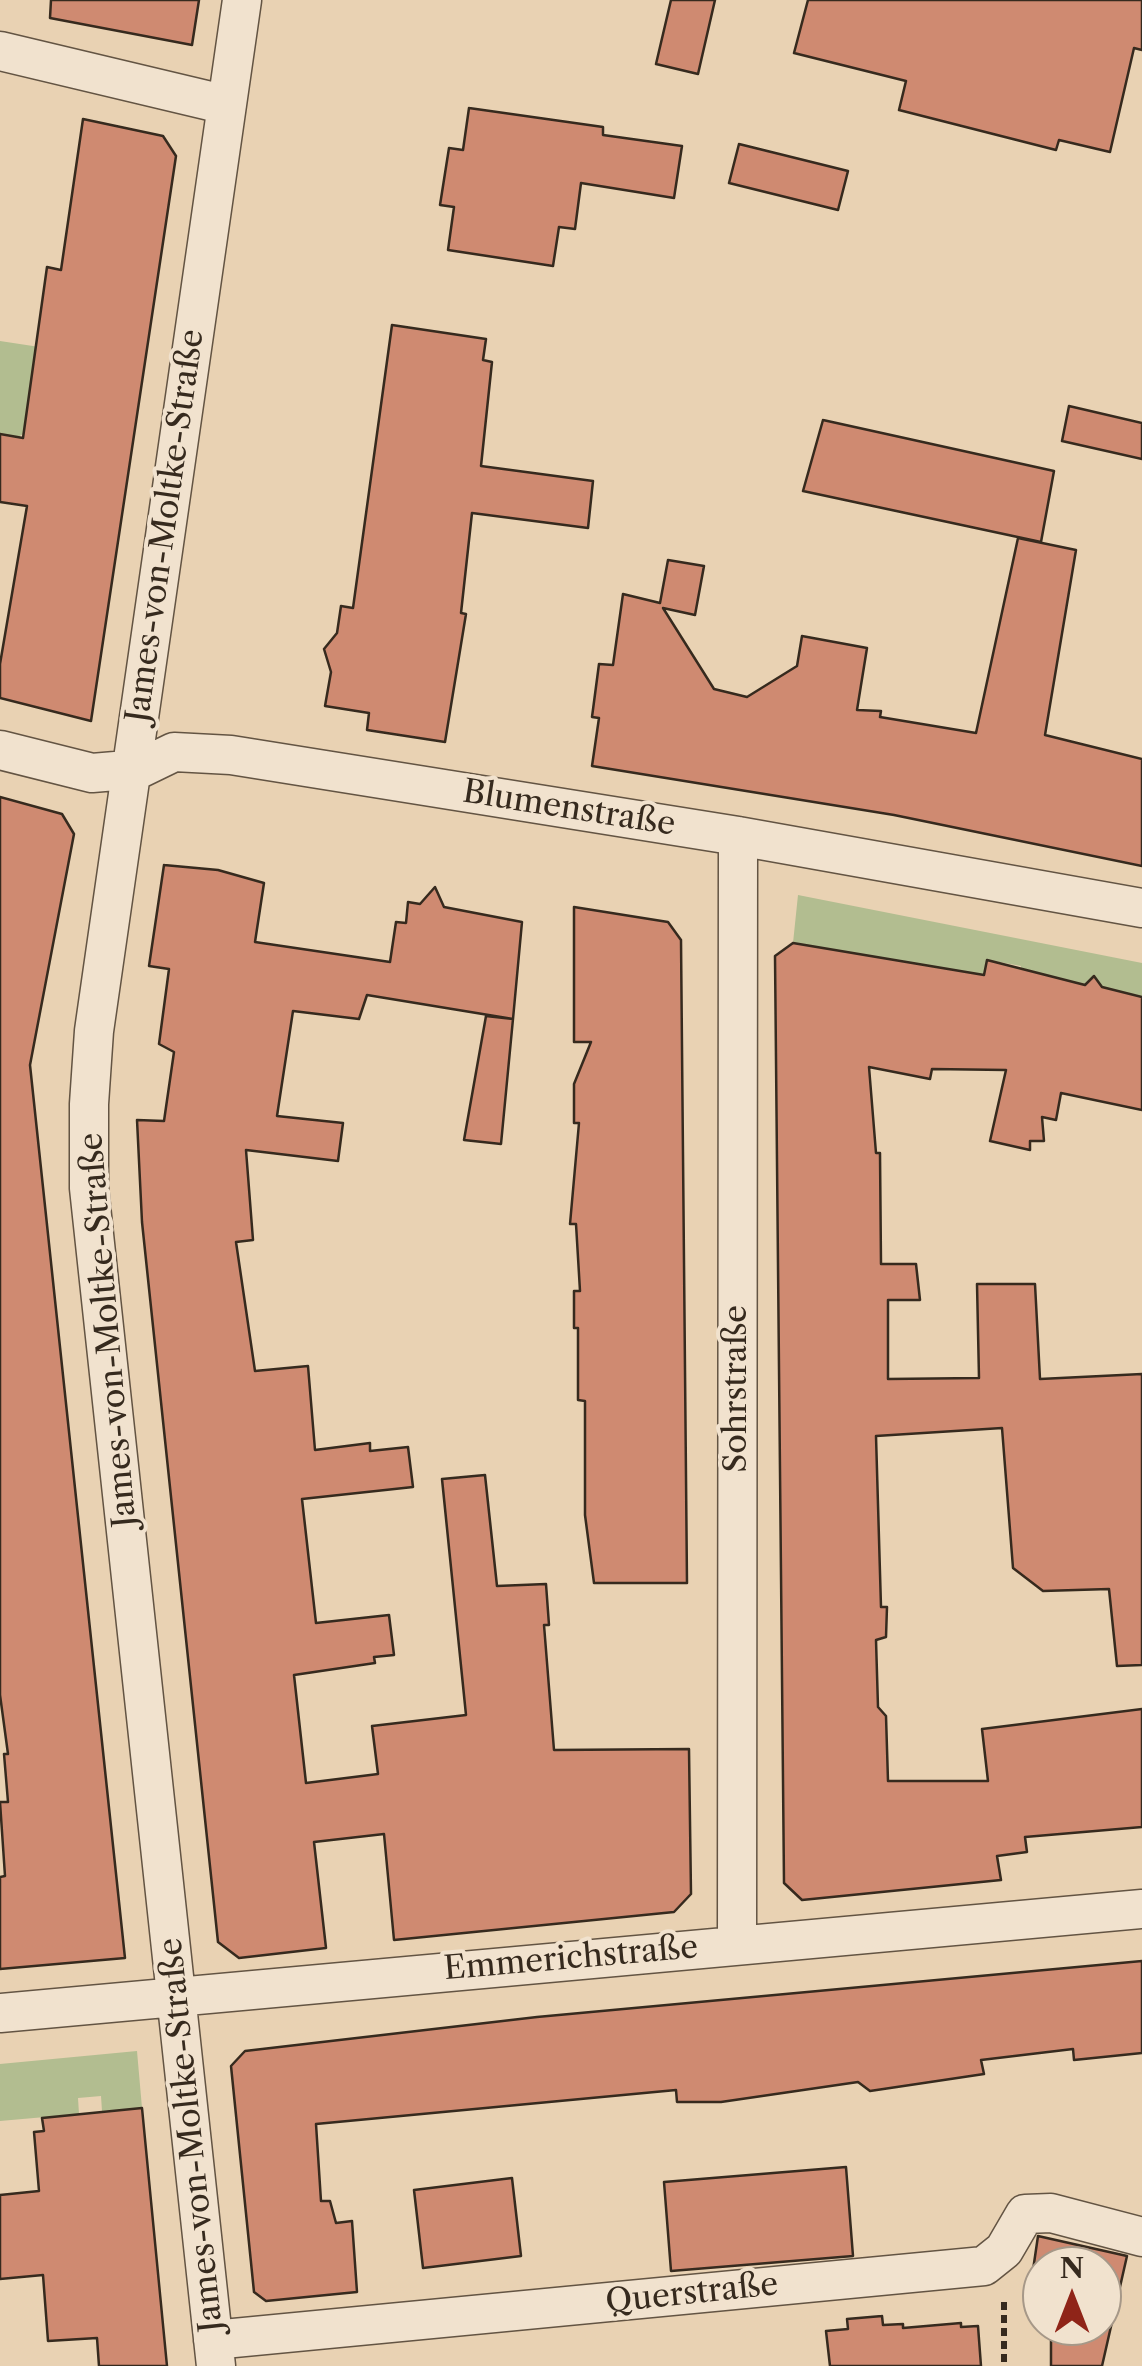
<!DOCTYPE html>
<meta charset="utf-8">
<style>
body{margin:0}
#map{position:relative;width:1142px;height:2366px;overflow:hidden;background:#e9d2b3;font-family:"Libre Caslon Text",serif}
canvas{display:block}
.north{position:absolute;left:1022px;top:2246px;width:100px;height:100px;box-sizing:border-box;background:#f1e2ce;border:2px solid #a69888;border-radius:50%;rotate:0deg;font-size:28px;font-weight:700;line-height:40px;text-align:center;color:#362a1e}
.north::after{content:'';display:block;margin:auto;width:35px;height:45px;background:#8f2418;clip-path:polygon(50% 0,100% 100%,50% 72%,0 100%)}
</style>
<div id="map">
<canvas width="1142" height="2366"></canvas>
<div class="north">N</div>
</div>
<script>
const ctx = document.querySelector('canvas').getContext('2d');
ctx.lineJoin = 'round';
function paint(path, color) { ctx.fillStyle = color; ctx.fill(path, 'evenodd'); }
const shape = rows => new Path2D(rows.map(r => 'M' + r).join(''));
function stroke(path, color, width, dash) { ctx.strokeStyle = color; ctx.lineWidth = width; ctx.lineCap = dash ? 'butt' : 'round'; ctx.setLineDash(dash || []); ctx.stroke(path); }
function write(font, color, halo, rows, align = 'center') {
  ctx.font = font + ' "Libre Caslon Text",serif'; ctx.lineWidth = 8; ctx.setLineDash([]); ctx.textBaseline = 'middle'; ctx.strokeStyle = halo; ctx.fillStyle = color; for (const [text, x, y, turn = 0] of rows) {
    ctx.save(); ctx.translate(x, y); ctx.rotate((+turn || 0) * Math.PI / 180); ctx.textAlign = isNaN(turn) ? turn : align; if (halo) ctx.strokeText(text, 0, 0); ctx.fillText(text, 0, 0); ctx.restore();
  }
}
const green = shape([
 [0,341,46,348,35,427,18,437,0,434],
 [798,895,1142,963,1142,1005,1102,987,1094,977,1085,985,1019,982,1021,966,988,960,984,975,793,943],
 [137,2051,142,2108,102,2111,101,2096,78,2098,79,2114,0,2121,0,2064]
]);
const building = shape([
 [51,0,199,0,192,45,50,18,51,0],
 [671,0,715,0,698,74,656,64,671,0],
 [808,0,1142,0,1142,50,1134,48,1110,152,1059,140,1056,150,899,110,906,81,794,53,808,0],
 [469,108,603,127,603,135,682,146,674,198,581,183,575,229,559,227,553,266,448,250,454,207,440,205,449,148,463,150,469,108],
 [83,119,163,136,176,156,91,721,0,698,0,664,27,506,0,502,0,434,23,438,47,267,61,270,83,119],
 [739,144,848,171,838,210,729,183,739,144],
 [392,325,486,339,483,360,492,362,481,466,593,481,588,528,472,513,461,613,466,614,445,742,367,730,369,713,325,706,331,672,324,649,337,633,341,606,353,608,392,325],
 [1069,406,1142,423,1142,459,1062,441,1069,406],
 [823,420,1054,471,1041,542,803,491,823,420],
 [1018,538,1076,550,1045,735,1142,759,1142,866,894,815,592,766,599,718,592,717,599,664,613,665,623,594,660,603,668,560,704,566,695,615,663,608,714,689,747,697,797,666,802,636,867,648,857,710,881,711,880,717,976,733,1018,538],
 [0,797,62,814,74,834,30,1065,125,1958,0,1969,0,1877,5,1876,0,1802,8,1802,4,1754,8,1754,0,1695,0,797],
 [164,865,218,870,264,883,255,942,390,962,396,922,406,923,408,902,420,904,435,887,444,907,522,922,513,1019,367,995,359,1019,293,1011,277,1116,343,1123,338,1161,246,1150,253,1240,236,1242,255,1371,308,1366,315,1450,370,1443,370,1451,408,1447,413,1487,302,1499,316,1623,389,1615,394,1655,374,1657,375,1663,294,1675,306,1783,378,1774,372,1726,466,1715,442,1479,485,1475,497,1586,546,1584,549,1625,544,1625,554,1750,689,1749,691,1894,674,1912,394,1940,384,1834,314,1842,326,1948,239,1958,218,1942,142,1222,137,1120,164,1121,174,1052,159,1044,169,969,149,966,164,865],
 [574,907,668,922,681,940,687,1583,594,1583,585,1515,585,1401,578,1400,578,1328,574,1328,574,1291,580,1291,576,1224,570,1224,579,1123,574,1123,574,1084,591,1042,574,1042,574,907],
 [793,943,984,975,987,960,1085,985,1094,976,1102,987,1142,997,1142,1110,1061,1093,1056,1120,1042,1117,1044,1141,1030,1141,1030,1150,990,1141,1006,1070,932,1069,930,1079,869,1067,876,1153,880,1153,881,1264,916,1264,920,1300,888,1300,888,1379,979,1378,977,1284,1035,1284,1040,1379,1142,1374,1142,1665,1117,1666,1109,1589,1043,1591,1013,1568,1002,1428,876,1436,881,1607,887,1607,886,1637,876,1640,878,1707,886,1716,888,1781,988,1781,982,1729,1142,1709,1142,1827,1025,1837,1027,1852,997,1856,1001,1880,802,1900,784,1883,775,956,793,943],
 [486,1016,513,1019,501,1144,464,1140,486,1016],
 [1142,1961,1142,2053,1074,2060,1073,2049,981,2060,984,2074,870,2091,858,2082,721,2102,677,2102,676,2090,316,2124,321,2201,330,2201,336,2223,352,2221,357,2292,266,2301,254,2292,231,2066,245,2051,537,2017,1142,1961],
 [142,2108,167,2366,99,2366,97,2338,48,2341,43,2275,0,2279,0,2195,39,2191,34,2132,44,2131,42,2118,142,2108],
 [846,2167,853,2256,671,2271,664,2182,846,2167],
 [512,2178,521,2256,423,2268,414,2190,512,2178],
 [1038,2236,1127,2256,1102,2366,1051,2366,1051,2326,1102,2326,1102,2266,1042,2266,1042,2278,1032,2277,1038,2236],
 [882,2316,883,2325,903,2324,903,2328,961,2323,961,2327,978,2326,981,2366,830,2366,826,2331,848,2329,847,2319,882,2316]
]);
const path = shape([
 [1004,2302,1004,2366]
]);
const minor = shape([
 [0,51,227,105],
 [0,750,92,773,139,769,174,752,231,755,738,836,1142,908],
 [737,1943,738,836],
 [0,2013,1142,1909],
 [213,2340,984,2266,1004,2250,1025,2214,1051,2213,1142,2237],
 [216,2366,89,1188,89,1104,94,1031,242,0]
]);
const streetNames = [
 ["James-von-Moltke-Straße",166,526,-82],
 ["Blumenstraße",569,809,9],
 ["James-von-Moltke-Straße",109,1330,-95],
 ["Sohrstraße",737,1389,-90],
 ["Emmerichstraße",571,1959,-5],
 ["James-von-Moltke-Straße",192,2135,-96],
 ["Querstraße",692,2294,-6]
];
paint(green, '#b2bd90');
paint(building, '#cf8a71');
stroke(building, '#362a1e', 2.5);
stroke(minor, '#635443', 41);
stroke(path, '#362a1e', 6, [8, 5]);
stroke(minor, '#f1e2ce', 38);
write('32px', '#362a1e', '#f1e2ce', streetNames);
</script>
